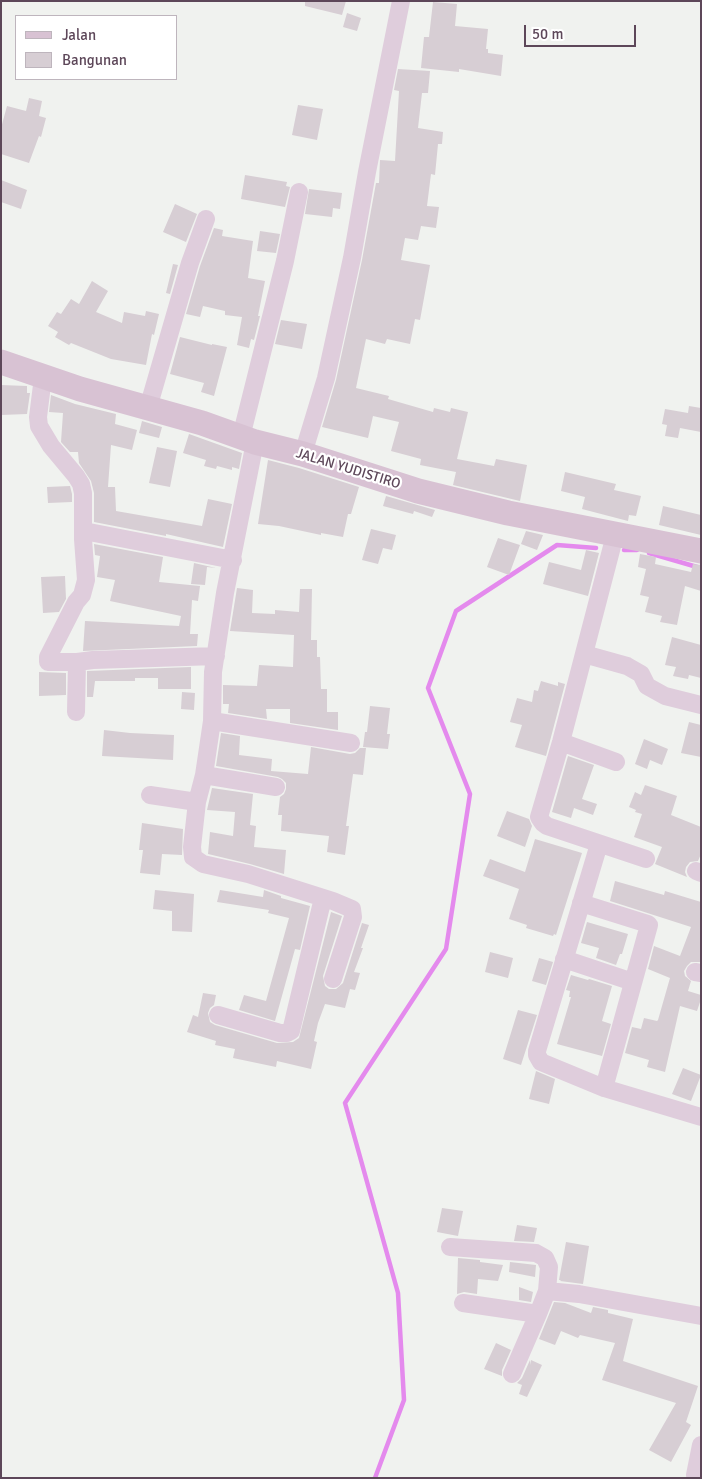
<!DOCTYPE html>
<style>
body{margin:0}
#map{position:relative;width:702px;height:1479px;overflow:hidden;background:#f0f2ef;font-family:Signika,sans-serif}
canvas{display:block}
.frame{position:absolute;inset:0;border:2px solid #5d4759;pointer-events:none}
.legend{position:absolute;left:15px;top:15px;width:162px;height:65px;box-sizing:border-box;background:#fff;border:1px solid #beb5bd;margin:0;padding:6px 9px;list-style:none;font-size:15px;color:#5d4759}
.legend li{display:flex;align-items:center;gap:10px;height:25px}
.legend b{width:25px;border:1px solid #beb5bd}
.scale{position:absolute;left:524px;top:25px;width:112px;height:22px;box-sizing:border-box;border:2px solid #5d4759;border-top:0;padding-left:6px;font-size:15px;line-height:18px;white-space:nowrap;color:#5d4759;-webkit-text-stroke:4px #fff;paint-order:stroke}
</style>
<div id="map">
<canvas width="702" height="1479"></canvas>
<div class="frame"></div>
<ul class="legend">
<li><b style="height:6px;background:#d8c2d3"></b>Jalan</li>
<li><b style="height:14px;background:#d7ced4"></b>Bangunan</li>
</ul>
<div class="scale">50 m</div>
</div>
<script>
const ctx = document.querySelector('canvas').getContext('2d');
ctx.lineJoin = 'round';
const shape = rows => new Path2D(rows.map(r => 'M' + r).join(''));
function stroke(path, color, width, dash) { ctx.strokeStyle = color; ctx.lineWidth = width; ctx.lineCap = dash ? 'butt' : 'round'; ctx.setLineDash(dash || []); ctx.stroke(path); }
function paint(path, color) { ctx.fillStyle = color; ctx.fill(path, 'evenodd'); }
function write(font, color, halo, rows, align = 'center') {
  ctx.font = font + ' Signika,sans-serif'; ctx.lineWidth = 4.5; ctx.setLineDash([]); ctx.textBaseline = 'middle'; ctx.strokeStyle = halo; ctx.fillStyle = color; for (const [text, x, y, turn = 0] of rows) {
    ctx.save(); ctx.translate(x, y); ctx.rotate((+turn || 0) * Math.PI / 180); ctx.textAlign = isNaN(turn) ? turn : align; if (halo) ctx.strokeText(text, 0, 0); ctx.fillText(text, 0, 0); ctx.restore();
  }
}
const stream = shape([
 [624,550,637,550],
 [649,553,697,567],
 [375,1478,404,1400,398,1293,345,1103,446,949,470,794,428,688,456,611,557,545,596,548]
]);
const building = shape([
 [305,1,346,1,342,15,305,6],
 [433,2,457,4,455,26,488,29,486,49,488,49,488,53,503,55,501,76,459,69,459,72,421,68,424,37,429,37],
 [347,13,361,18,357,31,343,27],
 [398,69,430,71,428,93,422,93,418,128,443,132,442,144,438,144,435,175,431,174,427,206,439,207,436,228,421,226,418,240,405,238,401,260,430,265,420,320,415,319,410,344,387,339,385,344,366,339,356,388,389,396,388,399,433,412,434,408,450,412,451,408,468,412,457,459,494,466,496,459,527,465,520,501,453,485,456,472,420,465,421,459,391,451,399,422,373,416,368,438,322,427,336,380,362,260,376,183,379,183,380,160,395,161,399,91,394,90],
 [29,98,42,101,39,116,46,118,41,137,39,136,29,163,1,154,1,128,7,106,26,111],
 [298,105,323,109,317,140,292,135],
 [245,175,287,182,286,186,290,187,285,207,241,199],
 [1,180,27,190,21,209,1,202],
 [309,189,342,193,340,209,333,208,332,217,305,214],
 [175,204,197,214,186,242,163,232],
 [214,228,223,230,222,236,253,241,248,278,265,281,258,316,260,316,254,340,251,339,249,348,237,345,242,317,225,315,225,311,203,306,200,317,186,314,200,266],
 [260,231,280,234,276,253,257,251],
 [173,264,178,265,170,294,166,293],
 [92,281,108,291,96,312,122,323,124,312,145,316,146,311,159,314,154,335,152,334,146,365,111,359,71,343,69,345,55,337,58,332,48,326,57,312,61,314,71,299,79,304],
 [281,320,307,324,302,349,275,344],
 [180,337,212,345,212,344,227,347,214,396,201,392,204,383,170,374],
 [1,385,27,386,27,393,30,393,27,414,1,415],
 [51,395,75,404,116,414,115,424,137,430,132,450,111,445,108,487,115,487,116,511,202,526,208,499,232,504,223,547,166,534,166,536,94,522,94,493,91,481,79,463,78,452,70,452,61,442,63,413,49,412],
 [689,406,701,408,701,432,680,428,678,438,665,436,667,425,662,424,665,409,688,413],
 [142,421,162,427,159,438,139,433],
 [189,434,242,453,239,469,232,467,232,470,217,466,216,469,204,466,206,460,183,453],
 [157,447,177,451,170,487,149,483],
 [268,460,299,468,359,487,351,514,348,514,343,537,321,533,321,535,279,526,258,524],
 [565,472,616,484,614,490,641,496,636,516,629,515,628,521,582,509,585,497,561,491],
 [70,486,72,494,72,502,48,503,47,487],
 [386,496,435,510,432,517,414,511,413,514,383,506],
 [663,506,701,515,701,535,659,525],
 [371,529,396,535,392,550,383,548,378,564,362,560],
 [526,531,543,535,537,550,521,544],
 [498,538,520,545,509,575,487,567],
 [94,544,163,557,159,582,200,586,198,601,192,600,190,634,198,634,197,646,83,651,85,621,179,626,181,616,110,601,115,580,97,577,100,556,95,555],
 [586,550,599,553,588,596,543,584,549,562,581,570],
 [640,554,656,557,655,564,691,572,693,564,701,565,701,591,685,586,677,625,660,622,662,616,645,612,649,597,640,595,646,569,638,567],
 [194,563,216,568,207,567,205,585,191,584],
 [65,576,66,599,59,612,43,613,41,577],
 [237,588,253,590,252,613,275,614,275,610,299,612,300,589,312,589,311,640,317,640,317,657,320,657,321,689,327,689,327,712,338,712,338,730,290,723,290,709,266,709,267,719,228,713,229,704,223,704,223,685,257,686,259,665,293,667,294,635,230,631],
 [672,637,701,645,701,678,689,675,688,679,673,676,676,667,665,665],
 [191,667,191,689,158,689,158,678,135,678,135,681,95,681,93,697,87,697,87,671],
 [39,672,66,673,66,695,39,696],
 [541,681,558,686,558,682,565,684,546,756,515,747,522,725,510,722,517,698,532,702,534,690,538,691],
 [182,692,195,693,194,710,181,709],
 [370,706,390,708,387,734,390,734,388,749,363,747,365,732,367,732],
 [689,722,701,725,701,757,681,753],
 [104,730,130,733,174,735,173,760,102,756],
 [221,733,240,736,239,755,272,759,271,771,308,774,311,747,350,754,355,753,360,748,366,748,363,775,353,774,346,826,349,826,345,855,327,852,329,836,281,831,282,815,278,815,280,797,284,794,286,789,286,783,282,779,278,777,216,766],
 [644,739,668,749,662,765,650,760,647,769,635,764],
 [568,756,594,765,582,799,597,804,593,815,574,808,571,818,552,812],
 [645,785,677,796,671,815,701,827,701,854,698,861,690,862,686,867,685,872,687,877,655,864,662,847,634,837,642,814,635,812,636,810,629,807,635,792,641,795],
 [212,788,253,794,250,825,256,826,254,847,286,850,284,874,250,864,208,854,210,832,233,836,235,812,207,810],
 [507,811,529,819,532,826,525,847,497,836],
 [142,823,183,829,182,855,162,854,160,875,140,873,143,850,139,850],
 [535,839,582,853,556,935,554,934,553,936,526,928,527,925,509,919,519,889,483,876,490,859,525,872],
 [615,881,664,895,665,891,701,902,701,962,691,962,687,966,684,971,685,976,691,981,688,991,701,995,701,999,697,1011,680,1006,665,1072,647,1067,649,1060,625,1053,632,1027,641,1029,644,1018,657,1021,658,1020,670,978,648,969,654,946,680,956,691,927,610,901],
 [155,890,194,894,192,932,172,931,172,911,153,909],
 [220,890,263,897,264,890,281,896,281,898,310,906,300,950,295,949,275,1021,239,1010,244,995,266,1001,289,918,268,913,269,910,217,902],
 [331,912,342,916,323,976,325,986,329,989,336,989,343,983,362,923,369,925,361,948,363,948,354,972,360,973,355,990,350,989,345,1008,325,1004,318,1023,314,1041,317,1042,311,1069,277,1061,276,1067,233,1058,235,1049,215,1045,216,1041,187,1032,193,1015,198,1017,203,993,216,995,214,1005,210,1008,208,1013,210,1022,215,1025,277,1043,293,1042,299,1038],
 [587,922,628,934,622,954,620,954,616,965,596,958,599,948,581,943],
 [490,952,513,958,508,978,485,972],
 [539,958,553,962,546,985,532,981],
 [571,975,588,980,589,979,612,986,602,1021,611,1024,602,1056,557,1044,571,997,569,997,570,991,566,990],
 [518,1010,537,1015,521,1065,503,1059],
 [683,1068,701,1075,691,1101,672,1094],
 [536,1071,555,1079,549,1104,529,1099],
 [442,1208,463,1211,458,1236,437,1232],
 [517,1225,537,1228,534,1242,514,1241],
 [566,1242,589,1246,583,1284,560,1281,561,1280,559,1280],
 [458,1258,480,1260,480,1262,503,1265,498,1281,478,1279,477,1294,464,1292,457,1294],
 [510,1262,536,1265,535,1277,509,1272],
 [519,1287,533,1292,531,1302,519,1300],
 [554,1302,565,1303,591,1313,593,1307,608,1310,608,1313,633,1319,623,1361,698,1386,686,1422,691,1425,671,1462,649,1450,676,1403,602,1380,615,1343,580,1335,578,1338,561,1331,555,1345,539,1339],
 [496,1343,511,1350,502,1370,502,1376,484,1369],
 [530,1360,530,1365,531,1360,542,1365,527,1397,519,1394,522,1385,517,1383,522,1378]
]);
const street = shape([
 [43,377,38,417,39,426,51,446,76,476,81,484,83,493,83,539,86,580,82,595,76,602,48,657,48,662,77,662,93,660,216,656],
 [148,408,190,263,206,219],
 [241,437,285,261,299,192],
 [255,442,225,593,213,672,212,721,204,775,197,802,192,847,193,857,203,864,248,874,333,901,352,909,353,917,333,979],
 [303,454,326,378,352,258,367,172,401,1],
 [84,531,233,560],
 [615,535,561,742,539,817,543,823,547,826,646,859],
 [584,654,627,666,641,674,647,686,665,696,701,705],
 [76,712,77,662],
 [212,721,351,743],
 [561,742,616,762],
 [204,775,276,787],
 [150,795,197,802],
 [599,844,537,1051,537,1055,541,1062,604,1088,701,1117],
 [696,871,701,873],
 [581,903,648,924,649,925,604,1088],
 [564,959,633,982],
 [695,972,701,973],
 [218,1015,280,1033,287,1033,291,1031,323,898],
 [450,1247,536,1253,545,1258,549,1267,547,1291],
 [463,1303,538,1314,547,1291,579,1294,701,1316],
 [512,1374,538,1314],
 [695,1475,701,1445]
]);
const secondary = shape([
 [1,362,80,389,202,423,255,442,303,454,418,491,508,513,701,551]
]);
const streetNames = [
 ["JALAN YUDISTIRO",348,469,17]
];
stroke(stream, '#e48aed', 4.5);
paint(building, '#d7ced4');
stroke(street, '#dfcddc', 18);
stroke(secondary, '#d8c2d3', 25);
write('14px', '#5d4759', '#fff', streetNames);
</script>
